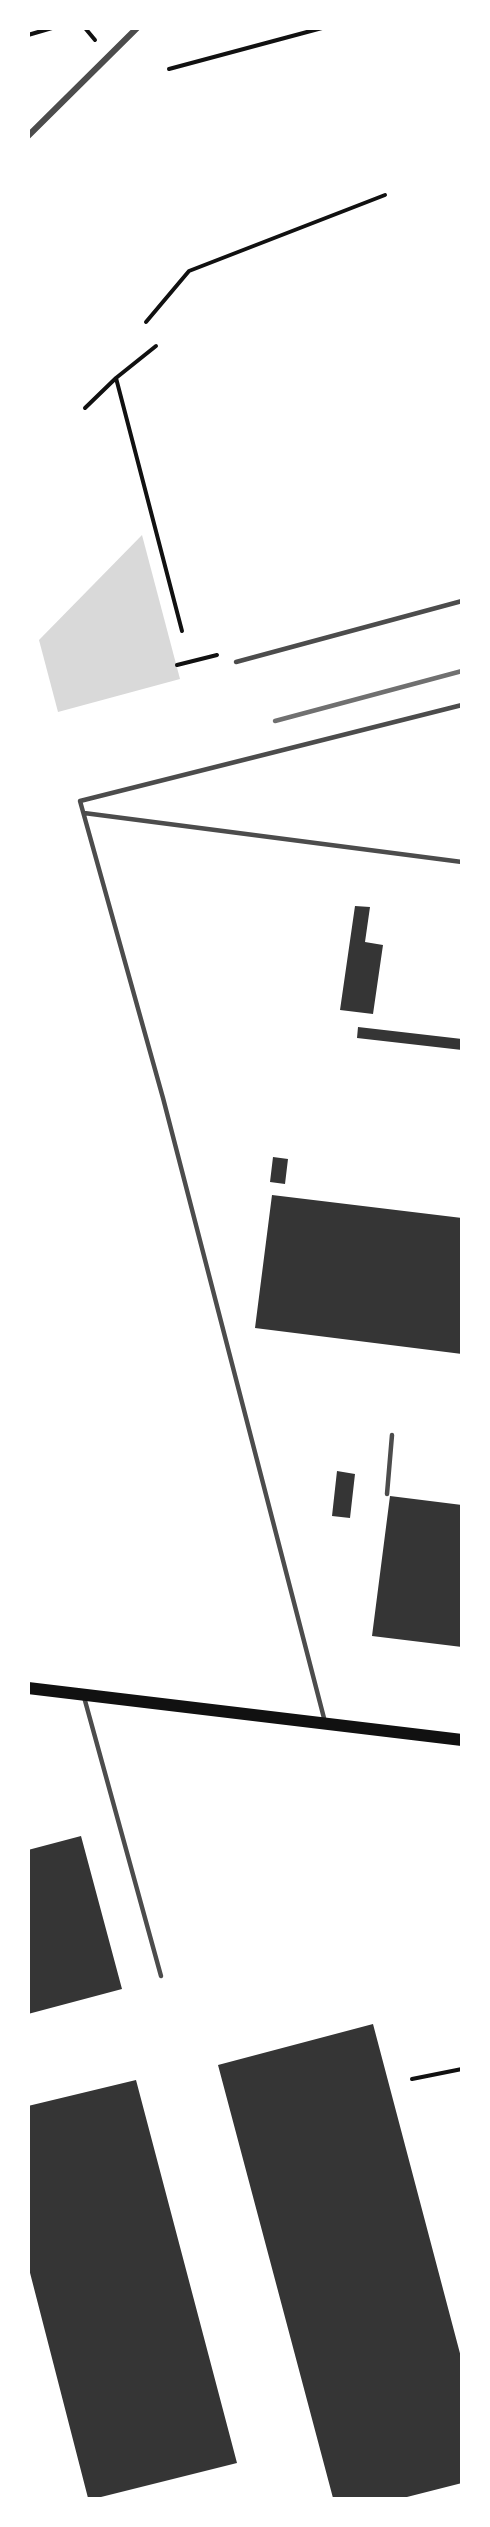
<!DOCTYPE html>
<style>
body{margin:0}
#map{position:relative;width:490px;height:2527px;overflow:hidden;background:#fff;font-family:"Roboto Condensed",sans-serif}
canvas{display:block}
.frame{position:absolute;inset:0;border:30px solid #fff;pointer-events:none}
</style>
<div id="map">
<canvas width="490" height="2527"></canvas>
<div class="frame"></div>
</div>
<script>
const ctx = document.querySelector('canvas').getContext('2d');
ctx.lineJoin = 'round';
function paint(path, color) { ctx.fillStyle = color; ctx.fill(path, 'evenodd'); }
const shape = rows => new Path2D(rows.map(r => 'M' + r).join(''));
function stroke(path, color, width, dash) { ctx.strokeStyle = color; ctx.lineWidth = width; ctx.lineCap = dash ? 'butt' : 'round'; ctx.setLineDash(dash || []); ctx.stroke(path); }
const water = shape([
 [142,535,180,679,58,712,39,640]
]);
const building = shape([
 [355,906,370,907,365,942,383,945,373,1014,340,1010],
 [358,1027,462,1039,462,1050,357,1038],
 [273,1157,288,1159,285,1184,270,1182],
 [272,1195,462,1218,462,1354,255,1328],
 [337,1471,355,1474,350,1518,332,1516],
 [390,1496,462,1505,462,1647,372,1636],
 [81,1836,122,1989,28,2014,28,1850],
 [373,2024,462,2361,462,2483,403,2498,333,2498,218,2065],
 [136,2080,237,2463,97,2498,88,2498,28,2265,28,2106]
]);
const path = shape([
 [85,28,95,40],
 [28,35,52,28],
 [169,69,322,28],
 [146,322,189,271,385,195],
 [156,346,116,378,182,631],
 [85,408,116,378],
 [177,665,217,655],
 [412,2079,462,2069]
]);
const service = shape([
 [236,662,462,601],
 [84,813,462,862],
 [387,1494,392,1435],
 [84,1697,161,1976],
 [325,1722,163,1098,80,801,462,705]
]);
const minor = shape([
 [28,136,137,28]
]);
const secondary = shape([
 [28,1688,462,1740]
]);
const rail = shape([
 [275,721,462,671]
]);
paint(water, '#d9d9d9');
paint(building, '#353535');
stroke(path, '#111', 4);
stroke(service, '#4c4c4c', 4.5);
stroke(minor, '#4c4c4c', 6);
stroke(secondary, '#111', 12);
stroke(rail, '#707070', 4.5);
</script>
